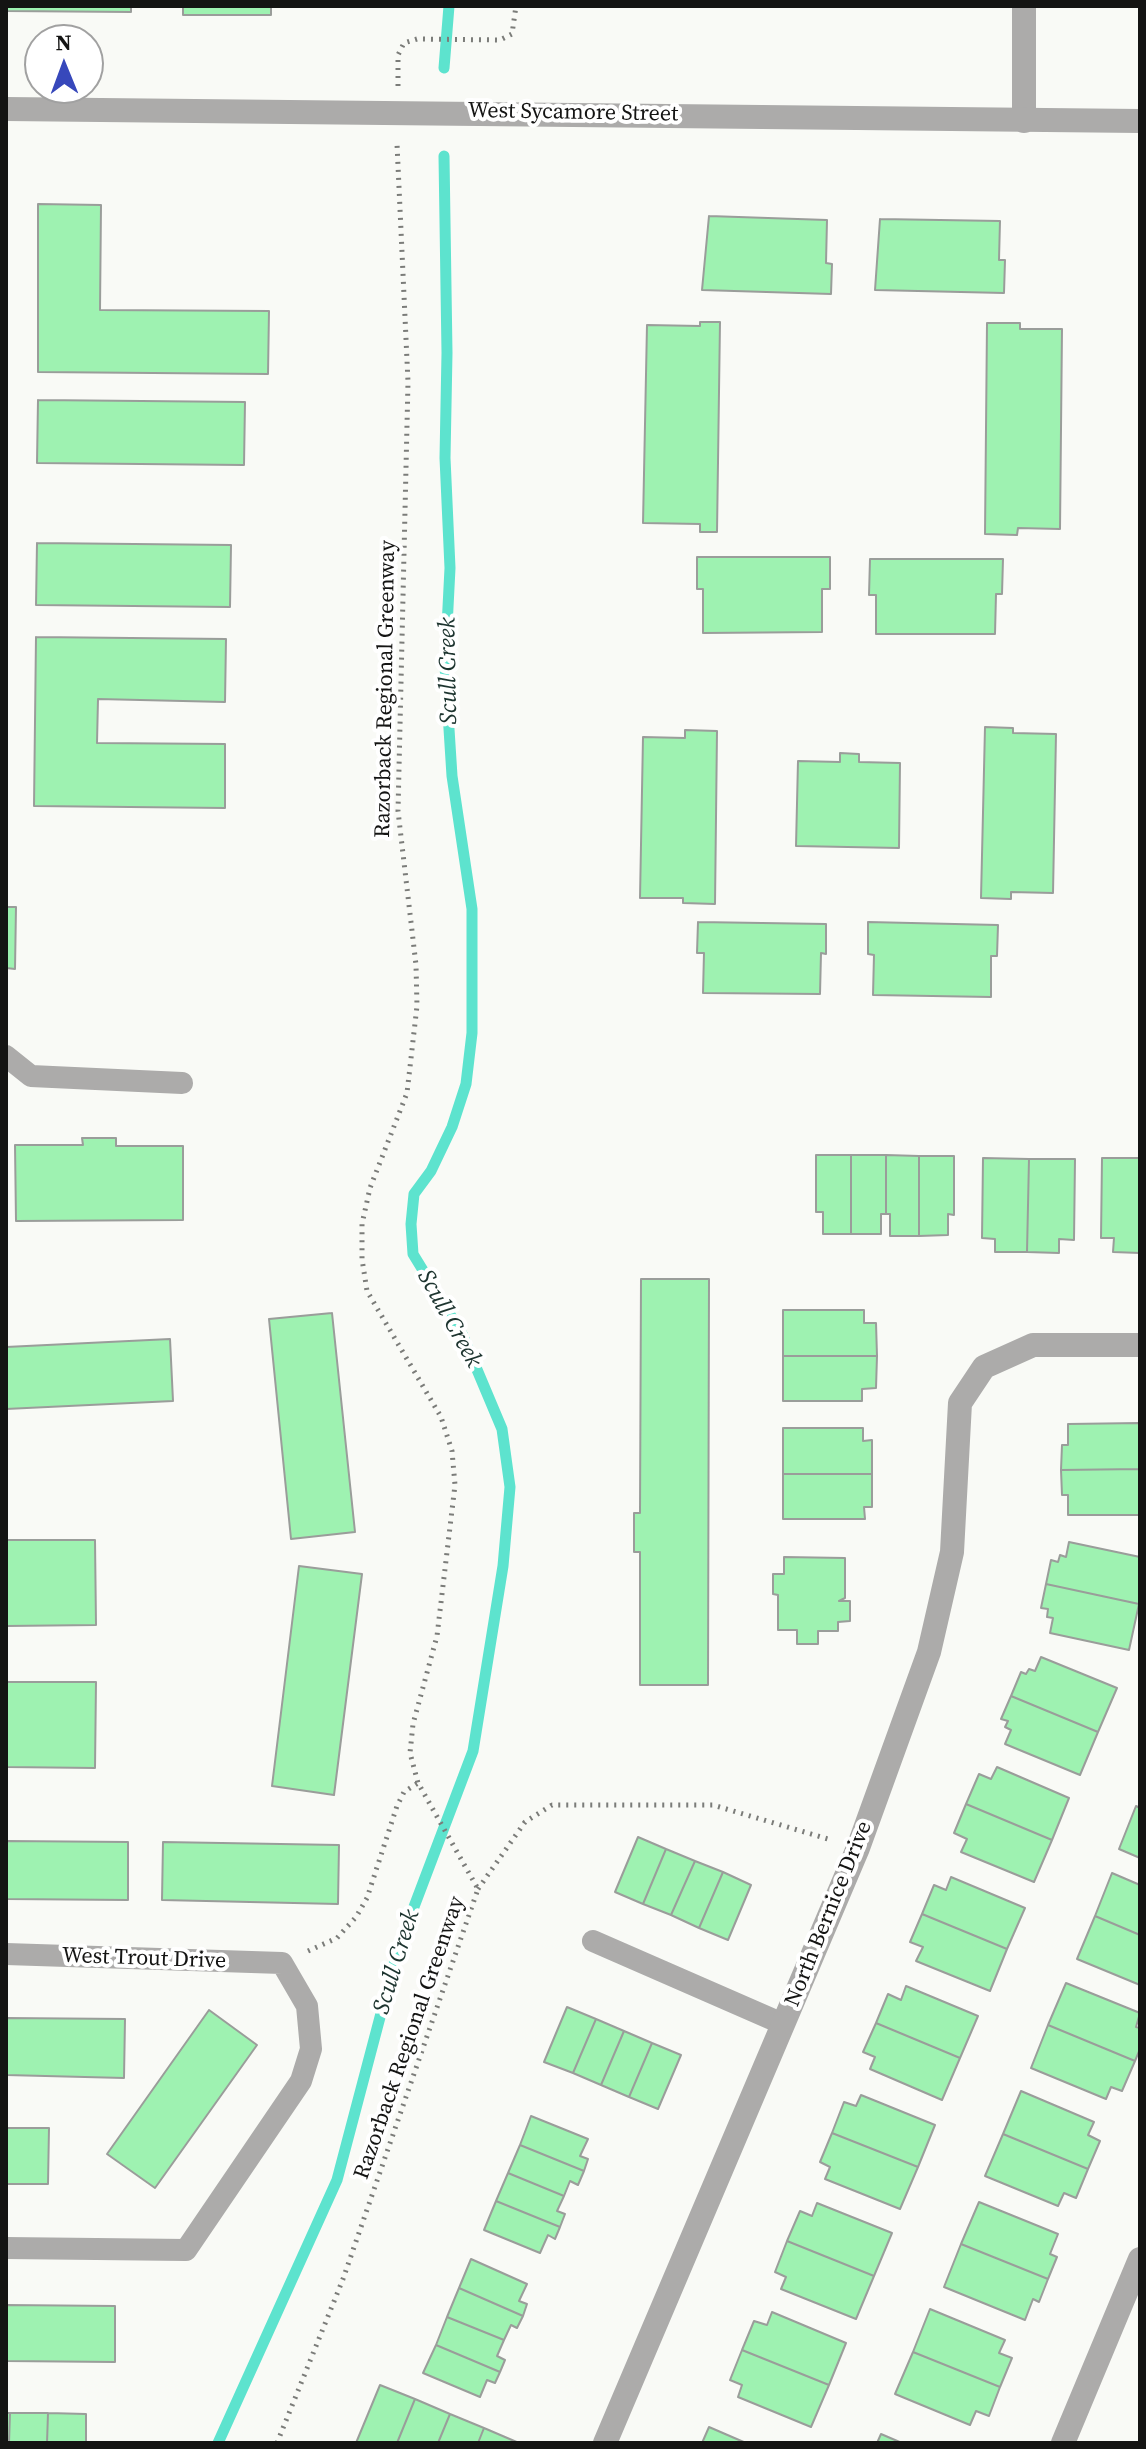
<!DOCTYPE html>
<style>
body{margin:0}
#map{position:relative;width:1146px;height:2449px;overflow:hidden;background:#f9faf6;font-family:"Source Serif 4",serif}
canvas{display:block}
.frame{position:absolute;inset:0;border:8px solid #141413;pointer-events:none}
.north{position:absolute;left:24px;top:24px;width:80px;height:80px;box-sizing:border-box;background:#fff;border:2px solid #a1a1a1;border-radius:50%;rotate:359deg;font-size:22px;font-weight:700;line-height:32px;text-align:center;color:#141413}
.north::after{content:'';display:block;margin:auto;width:28px;height:36px;background:#3748bb;clip-path:polygon(50% 0,100% 100%,50% 72%,0 100%)}
</style>
<div id="map">
<canvas width="1146" height="2449"></canvas>
<div class="frame"></div>
<div class="north">N</div>
</div>
<script>
const ctx = document.querySelector('canvas').getContext('2d');
ctx.lineJoin = 'round';
const shape = rows => new Path2D(rows.map(r => 'M' + r).join(''));
function stroke(path, color, width, dash) { ctx.strokeStyle = color; ctx.lineWidth = width; ctx.lineCap = dash ? 'butt' : 'round'; ctx.setLineDash(dash || []); ctx.stroke(path); }
function paint(path, color) { ctx.fillStyle = color; ctx.fill(path, 'evenodd'); }
function write(font, color, halo, rows, align = 'center') {
  ctx.font = font + ' "Source Serif 4",serif'; ctx.lineWidth = 8; ctx.setLineDash([]); ctx.textBaseline = 'middle'; ctx.strokeStyle = halo; ctx.fillStyle = color; for (const [text, x, y, turn = 0] of rows) {
    ctx.save(); ctx.translate(x, y); ctx.rotate((+turn || 0) * Math.PI / 180); ctx.textAlign = isNaN(turn) ? turn : align; if (halo) ctx.strokeText(text, 0, 0); ctx.fillText(text, 0, 0); ctx.restore();
  }
}
const stream = shape([
 [444,68,449,6],
 [218,2443,337,2180,398,1949,473,1751,503,1566,510,1487,502,1429,462,1334,413,1254,411,1224,414,1194,431,1171,452,1127,466,1084,472,1033,472,909,452,776,445,666,450,568,445,458,447,353,444,156]
]);
const building = shape([
 [6,6,131,6,131,12,6,11,6,6],
 [183,6,271,6,271,15,183,15,183,6],
 [38,204,101,205,100,310,269,311,268,374,38,372,38,204],
 [709,216,827,220,826,263,832,264,831,294,702,290,709,216],
 [880,219,1000,221,999,260,1005,260,1004,293,875,290,880,219],
 [700,322,720,322,717,532,700,532,700,524,643,523,647,325,700,326,700,322],
 [987,323,1020,323,1020,329,1062,329,1060,529,1018,528,1017,535,985,534,987,323],
 [38,400,245,402,244,465,37,463,38,400],
 [37,543,231,545,230,607,36,605,37,543],
 [697,557,830,557,830,589,822,589,822,632,703,633,703,589,697,589,697,557],
 [870,559,1003,559,1002,594,996,594,995,634,876,634,876,595,869,595,870,559],
 [36,637,226,639,225,702,98,699,97,743,225,744,225,808,34,806,36,637],
 [985,727,1013,728,1013,733,1056,734,1053,893,1011,892,1011,899,981,898,985,727],
 [685,730,717,731,715,904,683,903,683,898,640,898,643,737,685,738,685,730],
 [840,753,859,754,859,762,900,763,899,848,796,846,798,761,840,762,840,753],
 [6,907,16,907,15,969,6,968,6,907],
 [698,922,826,924,826,954,821,953,820,994,703,993,704,953,697,953,698,922],
 [868,922,998,925,997,956,991,956,991,997,873,995,874,955,868,954,868,922],
 [82,1138,116,1138,116,1146,183,1146,183,1220,16,1221,15,1145,83,1145,82,1138],
 [816,1155,851,1155,851,1234,823,1234,823,1212,816,1212,816,1155],
 [851,1155,886,1155,886,1214,881,1214,881,1234,851,1234,851,1155],
 [886,1155,919,1156,919,1236,890,1236,890,1214,886,1214,886,1155],
 [919,1156,954,1156,954,1215,948,1214,948,1235,919,1236,919,1156],
 [983,1158,1029,1159,1027,1252,995,1252,995,1239,982,1238,983,1158],
 [1102,1158,1140,1158,1140,1253,1113,1252,1114,1238,1101,1238,1102,1158],
 [1029,1159,1075,1159,1074,1240,1059,1239,1059,1253,1027,1252,1029,1159],
 [641,1279,709,1279,708,1685,640,1685,640,1552,634,1552,634,1513,640,1513,641,1279],
 [783,1310,864,1310,864,1323,876,1323,877,1356,783,1356,783,1310],
 [332,1313,355,1532,291,1539,269,1319,332,1313],
 [170,1339,173,1401,6,1409,6,1347,170,1339],
 [783,1356,877,1356,876,1388,862,1389,862,1401,783,1401,783,1356],
 [1140,1423,1140,1469,1061,1470,1062,1445,1068,1445,1068,1424,1140,1423],
 [783,1428,863,1428,863,1441,872,1440,872,1474,783,1474,783,1428],
 [1140,1469,1140,1515,1068,1515,1068,1495,1062,1495,1061,1470,1140,1469],
 [783,1474,872,1474,872,1507,864,1507,865,1519,783,1519,783,1474],
 [6,1540,95,1540,96,1625,6,1626,6,1540],
 [1069,1542,1140,1557,1139,1604,1046,1584,1051,1560,1058,1562,1060,1555,1066,1557,1069,1542],
 [784,1557,845,1558,845,1598,839,1601,850,1601,850,1621,838,1622,838,1631,818,1631,818,1644,797,1644,797,1630,778,1630,778,1595,773,1594,773,1574,784,1574,784,1557],
 [299,1566,362,1574,334,1795,272,1786,299,1566],
 [1046,1584,1139,1604,1129,1650,1050,1633,1053,1618,1047,1617,1048,1609,1041,1608,1046,1584],
 [1041,1657,1117,1688,1098,1732,1011,1696,1021,1672,1026,1674,1029,1669,1035,1671,1041,1657],
 [6,1682,96,1682,95,1768,6,1767,6,1682],
 [1011,1696,1098,1732,1080,1775,1005,1744,1011,1730,1005,1727,1008,1721,1001,1719,1011,1696],
 [997,1767,1069,1798,1052,1840,966,1804,979,1774,991,1779,997,1767],
 [966,1804,1052,1840,1034,1882,961,1852,967,1839,954,1833,966,1804],
 [1136,1806,1140,1808,1140,1858,1119,1849,1136,1806],
 [638,1837,666,1849,643,1904,615,1892,638,1837],
 [6,1841,128,1842,128,1900,6,1899,6,1841],
 [163,1842,339,1845,338,1904,162,1900,163,1842],
 [666,1849,695,1861,671,1915,643,1904,666,1849],
 [695,1861,723,1872,699,1928,671,1915,695,1861],
 [723,1872,751,1885,728,1940,699,1928,723,1872],
 [1112,1873,1140,1885,1140,1935,1095,1916,1112,1873],
 [951,1877,1025,1908,1007,1949,922,1914,934,1885,946,1890,951,1877],
 [922,1914,1007,1949,990,1991,916,1961,923,1947,910,1942,922,1914],
 [1095,1916,1140,1935,1140,1985,1077,1959,1095,1916],
 [1066,1983,1140,2013,1136,2027,1140,2028,1140,2049,1135,2061,1048,2025,1066,1983],
 [906,1986,978,2016,960,2058,876,2023,888,1994,901,2000,906,1986],
 [567,2007,596,2019,573,2073,544,2062,567,2007],
 [209,2010,257,2045,155,2188,107,2154,209,2010],
 [6,2018,125,2019,124,2078,6,2075,6,2018],
 [596,2019,624,2031,601,2085,573,2073,596,2019],
 [876,2023,960,2058,942,2100,870,2069,875,2057,863,2052,876,2023],
 [1048,2025,1135,2061,1122,2091,1111,2087,1106,2099,1031,2068,1048,2025],
 [624,2031,652,2043,629,2097,601,2085,624,2031],
 [652,2043,681,2055,658,2109,629,2097,652,2043],
 [1021,2091,1094,2122,1088,2135,1100,2141,1088,2169,1003,2134,1021,2091],
 [861,2095,935,2125,918,2167,832,2133,844,2102,856,2106,861,2095],
 [531,2116,588,2139,580,2156,588,2159,584,2171,520,2145,531,2116],
 [6,2128,49,2128,48,2184,6,2184,6,2128],
 [832,2133,918,2167,900,2209,825,2179,830,2167,820,2162,832,2133],
 [1003,2134,1088,2169,1076,2198,1064,2193,1058,2206,985,2176,1003,2134],
 [520,2145,584,2171,578,2185,570,2181,564,2196,508,2173,520,2145],
 [508,2173,564,2196,557,2211,565,2214,560,2227,496,2201,508,2173],
 [496,2201,560,2227,555,2239,548,2235,540,2253,484,2230,496,2201],
 [979,2202,1058,2234,1050,2254,1057,2257,1048,2279,961,2244,979,2202],
 [817,2203,892,2233,874,2276,787,2241,800,2211,812,2216,817,2203],
 [787,2241,874,2276,856,2319,781,2289,786,2277,775,2272,787,2241],
 [961,2244,1048,2279,1039,2302,1033,2299,1025,2320,944,2287,961,2244],
 [471,2259,527,2284,519,2301,527,2304,523,2316,459,2288,471,2259],
 [459,2288,523,2316,517,2328,511,2325,504,2340,447,2317,459,2288],
 [6,2305,115,2306,115,2362,6,2361,6,2305],
 [930,2309,1005,2340,999,2353,1012,2358,1000,2387,913,2352,930,2309],
 [772,2312,846,2343,829,2385,742,2350,754,2321,767,2325,772,2312],
 [447,2317,504,2340,497,2356,505,2360,500,2372,436,2345,447,2317],
 [436,2345,500,2372,495,2383,487,2380,480,2397,423,2373,436,2345],
 [742,2350,829,2385,811,2427,738,2397,742,2385,730,2380,742,2350],
 [913,2352,1000,2387,989,2416,976,2411,970,2425,895,2394,913,2352],
 [380,2385,415,2399,397,2443,356,2443,380,2385],
 [415,2399,450,2414,438,2443,397,2443,415,2399],
 [6,2413,10,2413,9,2443,6,2443,6,2413],
 [10,2413,48,2413,47,2443,9,2443,10,2413],
 [48,2413,86,2414,86,2443,47,2443,48,2413],
 [450,2414,484,2428,478,2443,438,2443,450,2414],
 [709,2427,746,2443,702,2443,709,2427],
 [484,2428,519,2443,478,2443,484,2428],
 [881,2434,902,2443,877,2443,881,2434]
]);
const path = shape([
 [398,86,398,55,404,43,417,39,500,40,512,34,516,6],
 [478,1889,525,1822,552,1805,713,1805,828,1839],
 [308,1951,337,1938,356,1917,367,1898,397,1806,404,1792,418,1783],
 [277,2443,343,2279,478,1889,418,1783,410,1753,413,1724,437,1636,455,1485,452,1451,441,1417,367,1291,362,1259,362,1224,370,1188,407,1093,417,1006,416,965,398,811,408,382,397,144]
]);
const service = shape([
 [6,1056,31,1076,182,1083],
 [593,1941,783,2024],
 [6,1954,282,1963,307,2006,311,2049,301,2081,186,2250,6,2248]
]);
const minor = shape([
 [1024,121,1024,6],
 [605,2443,858,1848,929,1652,952,1552,960,1403,984,1367,1033,1345,1140,1345],
 [1063,2443,1140,2259]
]);
const tertiary = shape([
 [6,109,1140,121]
]);
const streetNames = [
 ["West Sycamore Street",573,113,1],
 ["Razorback Regional Greenway",386,689,-89],
 ["North Bernice Drive",829,1914,-68],
 ["West Trout Drive",144,1959,2],
 ["Razorback Regional Greenway",410,2038,-71]
];
const waterNames = [
 ["Scull Creek",449,671,-91],
 ["Scull Creek",449,1319,61],
 ["Scull Creek",397,1962,-73]
];
stroke(stream, '#5de3ce', 11);
paint(building, '#9ef2b1');
stroke(building, '#9a9d9a', 2);
stroke(path, '#7b7c79', 5, [2, 6]);
stroke(service, '#acabaa', 22);
stroke(minor, '#acabaa', 24);
stroke(tertiary, '#acabaa', 24);
write('22px', '#141413', '#fff', streetNames);
write('italic 24px', '#1d342f', '#fff', waterNames);
</script>
